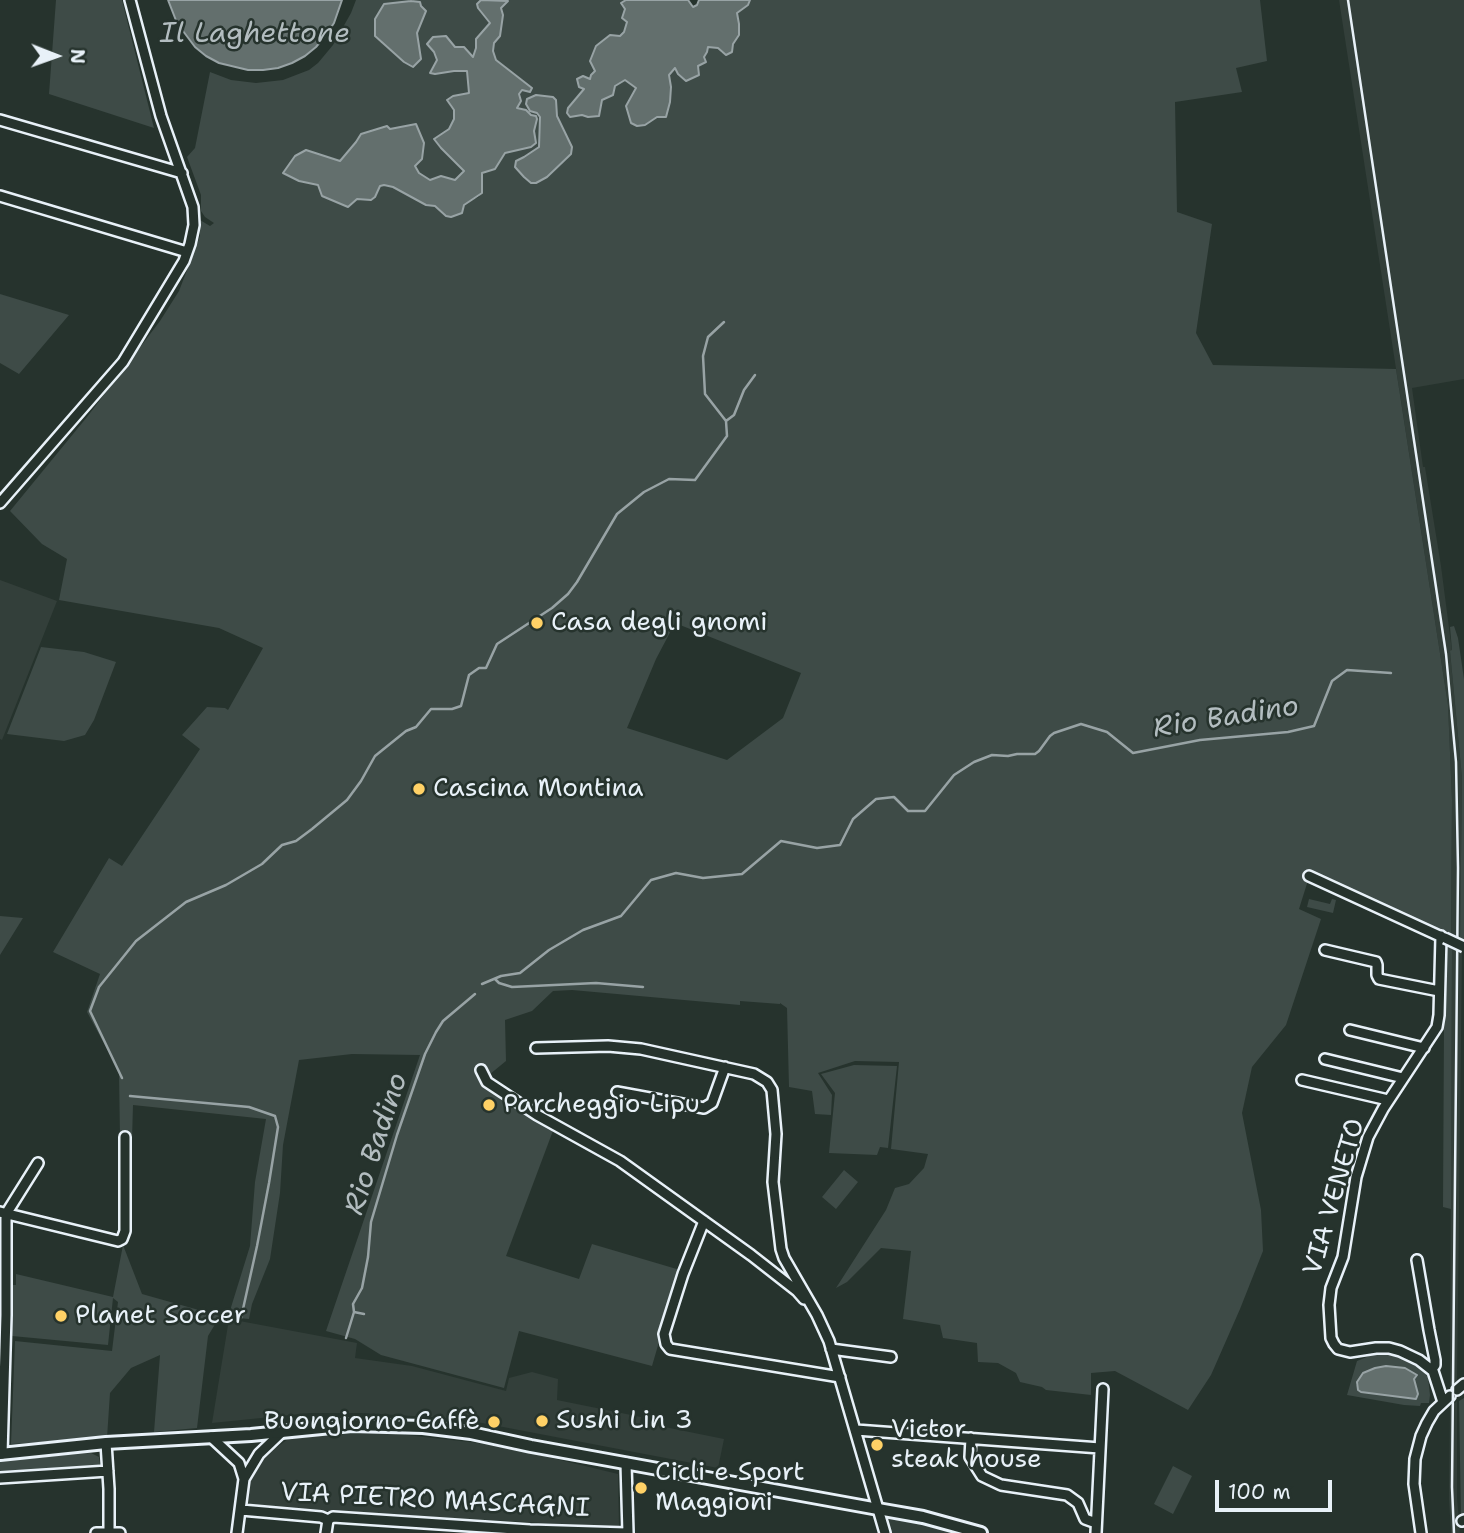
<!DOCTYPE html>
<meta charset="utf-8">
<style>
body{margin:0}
#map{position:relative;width:1464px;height:1533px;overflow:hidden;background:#26332d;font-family:"Shantell Sans",sans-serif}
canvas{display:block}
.north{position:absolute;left:21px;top:21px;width:70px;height:70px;-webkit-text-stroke:5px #26332d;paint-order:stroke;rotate:91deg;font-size:19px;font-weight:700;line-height:28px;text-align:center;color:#e8f1f8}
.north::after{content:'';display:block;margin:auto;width:24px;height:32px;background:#e8f1f8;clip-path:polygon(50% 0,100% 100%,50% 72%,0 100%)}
.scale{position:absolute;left:1215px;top:1480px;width:117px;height:32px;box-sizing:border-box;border:4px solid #e8f1f8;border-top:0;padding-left:9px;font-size:21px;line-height:24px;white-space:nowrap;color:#e8f1f8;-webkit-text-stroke:5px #26332d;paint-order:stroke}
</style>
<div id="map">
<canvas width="1464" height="1533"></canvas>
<div class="north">N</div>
<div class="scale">100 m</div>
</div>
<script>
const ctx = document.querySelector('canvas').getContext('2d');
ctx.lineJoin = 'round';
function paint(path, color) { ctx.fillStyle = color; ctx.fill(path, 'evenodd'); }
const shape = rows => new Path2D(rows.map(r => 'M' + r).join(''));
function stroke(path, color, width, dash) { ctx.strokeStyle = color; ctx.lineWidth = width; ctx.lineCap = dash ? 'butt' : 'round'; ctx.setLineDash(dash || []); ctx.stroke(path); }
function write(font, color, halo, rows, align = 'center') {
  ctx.font = font + ' "Shantell Sans",sans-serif'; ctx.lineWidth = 5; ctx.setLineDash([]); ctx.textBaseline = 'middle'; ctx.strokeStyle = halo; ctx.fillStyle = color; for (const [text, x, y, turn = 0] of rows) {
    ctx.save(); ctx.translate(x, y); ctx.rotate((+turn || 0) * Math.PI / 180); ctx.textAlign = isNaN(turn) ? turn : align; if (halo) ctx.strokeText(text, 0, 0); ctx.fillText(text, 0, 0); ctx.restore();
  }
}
const built = shape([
 [1339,0,1464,0,1464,379,1412,388,1423,467,1425,467,1441,566,1452,651,1450,652,1462,778,1460,939,1451,934,1452,800,1448,705],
 [0,580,57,601,2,740,0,739],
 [1452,948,1462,952,1457,1381,1450,1386],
 [229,1319,357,1343,355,1358,412,1366,506,1391,509,1378,532,1372,558,1379,557,1400,641,1417,640,1422,724,1439,718,1468,477,1422,431,1417,360,1413,310,1413,212,1423],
 [1457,1401,1457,1498,1460,1533,1451,1533,1449,1499,1450,1407],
 [380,1432,478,1443,531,1453,618,1474,619,1527,247,1507,250,1479,262,1458,291,1437],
 [878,1509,981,1533,885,1533]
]);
const green = shape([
 [56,0,122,0,154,128,49,94],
 [356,0,481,0,477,4,478,8,490,23,477,39,476,48,473,57,431,49,434,52,437,60,431,72,435,74,444,72,467,71,469,93,453,96,450,106,454,110,454,119,449,129,444,133,441,148,465,171,455,180,441,176,430,180,419,173,415,166,415,125,390,130,386,127,362,134,356,142,340,161,299,181,318,185,365,200,378,192,380,186,384,185,393,187,426,205,464,208,464,205,468,201,479,197,482,186,482,173,495,169,505,153,531,147,535,123,526,110,517,108,519,94,522,90,532,88,495,59,493,51,500,8,507,0,626,0,622,3,625,9,625,13,627,22,624,32,591,79,587,79,584,89,579,95,571,117,582,115,588,117,602,100,613,95,615,86,625,80,636,88,645,125,657,117,666,117,670,102,671,87,669,75,675,68,698,66,708,47,718,48,722,53,733,44,739,24,737,13,748,5,750,0,1260,0,1267,61,1236,68,1242,92,1175,102,1177,212,1212,224,1196,333,1213,365,1396,369,1448,705,1452,800,1451,934,1310,874,1299,909,1321,919,1286,1025,1252,1067,1242,1113,1261,1210,1263,1251,1240,1309,1211,1375,1188,1410,1115,1371,1091,1373,1091,1395,1046,1390,1042,1387,1020,1382,1016,1373,998,1363,978,1362,977,1343,943,1338,940,1325,903,1319,911,1251,881,1248,847,1282,836,1288,886,1210,895,1188,909,1184,924,1168,928,1154,891,1149,899,1062,855,1061,818,1073,832,1095,831,1115,815,1114,812,1091,789,1087,787,1008,780,1003,780,1004,740,1001,740,1005,572,990,553,991,532,1011,505,1020,506,1061,484,1079,554,1128,506,1256,579,1279,592,1244,680,1270,652,1366,519,1331,504,1388,381,1355,355,1339,326,1331,420,1055,352,1054,299,1060,283,1145,280,1193,270,1259,252,1304,249,1319,228,1317,250,1246,255,1182,266,1119,133,1105,132,1140,120,1138,119,1071,87,1012,100,974,53,952,109,858,122,866,200,749,182,735,207,707,225,708,228,710,263,648,219,628,59,600,67,559,42,544,10,511,87,417,160,321,179,291,200,236,200,220,210,226,214,223,205,217,201,211,201,195,187,157,195,148,210,72,231,80,256,83,283,80,309,70,318,63,333,45,351,13],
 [411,1,425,11,417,33,421,59,404,62,375,37,384,4],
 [675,623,801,673,783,718,727,760,627,728,656,659],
 [0,294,69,315,19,374,0,363],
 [1454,626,1458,638,1464,679,1464,941,1460,939,1462,778,1450,651,1452,650,1450,627],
 [41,647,84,652,116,662,94,720,85,735,64,741,7,734],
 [1309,899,1330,904,1332,899,1336,900,1333,913,1307,907],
 [0,916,23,918,0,955],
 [1445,944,1452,948,1451,1209,1443,1207,1444,1027,1441,1026],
 [854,1065,897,1066,888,1148,880,1147,877,1155,829,1153,835,1093,821,1074],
 [844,1170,858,1182,836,1209,822,1197],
 [123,1245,142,1294,220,1316,208,1336,197,1428,154,1432,160,1355,131,1368,110,1393,107,1438,11,1444,15,1341,112,1351,118,1302,113,1298,108,1345,12,1336,12,1285,16,1285,16,1274,113,1297],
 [1374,1354,1394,1355,1420,1366,1427,1373,1428,1377,1430,1395,1429,1403,1421,1403,1420,1406,1404,1405,1347,1395,1357,1361],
 [1363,1373,1417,1375,1414,1379,1356,1385],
 [1464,1398,1464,1515,1461,1517,1459,1401],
 [91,1453,99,1457,100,1464,96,1467,0,1475,0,1461],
 [1173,1466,1192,1476,1173,1514,1154,1504]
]);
const water = shape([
 [168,0,342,0,334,23,326,35,316,47,305,56,292,63,278,68,263,70,248,70,219,63,206,56,195,47,177,23,168,0],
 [481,0,508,1,501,8,503,15,500,36,494,43,493,51,496,60,532,88,530,92,522,90,519,94,521,101,517,108,526,110,531,115,536,116,537,119,534,131,536,143,531,147,505,153,495,169,482,173,482,193,464,205,462,213,451,217,446,216,435,206,426,205,393,187,384,185,380,186,375,197,371,200,357,199,348,207,322,196,318,185,299,181,283,173,295,156,306,150,340,161,356,142,361,134,387,126,390,129,416,124,424,143,422,159,415,166,419,173,430,180,441,176,455,180,464,171,441,148,434,139,449,129,454,119,454,110,447,100,453,96,469,93,467,71,454,71,435,74,430,73,437,60,434,52,427,44,433,37,446,36,455,47,464,47,473,57,476,48,476,39,490,23,478,8,477,4,481,0],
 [626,0,688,0,693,7,697,5,699,0,750,0,748,5,737,13,739,24,739,35,733,44,732,52,726,55,718,48,708,47,707,52,704,57,706,62,698,66,699,75,686,81,678,74,675,68,669,75,671,87,670,102,666,117,657,117,645,125,637,126,631,123,626,106,636,88,625,80,615,86,613,95,602,100,599,116,588,117,582,115,570,117,567,113,568,108,584,89,579,87,577,79,583,76,590,79,591,75,595,71,590,61,596,46,610,35,620,36,624,32,627,22,622,18,625,9,621,3,626,0],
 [411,1,420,2,421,6,426,11,417,33,421,59,413,67,404,62,375,36,375,19,384,4,411,1],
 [536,95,553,97,556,100,557,116,572,147,571,154,547,177,536,183,531,183,524,177,515,167,516,161,524,157,539,147,540,117,537,113,530,111,526,104,527,99,536,95],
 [1386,1366,1405,1368,1417,1375,1414,1379,1418,1394,1416,1399,1361,1392,1358,1390,1357,1382,1363,1373,1375,1368,1386,1366]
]);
const stream = shape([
 [726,421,734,415,744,390,755,375],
 [495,979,499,983,512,987,596,983,643,987],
 [482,984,501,976,520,973,549,950,583,930,621,916,651,880,676,873,703,878,742,874,781,841,817,848,840,845,853,819,876,799,894,797,908,811,925,811,954,775,974,762,992,755,1008,756,1017,754,1035,754,1039,751,1050,736,1054,733,1081,724,1107,732,1133,753,1200,740,1288,732,1314,726,1332,681,1347,670,1391,673],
 [122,1078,90,1011,99,987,136,941,186,902,226,885,262,864,282,845,296,841,312,829,347,800,361,781,375,756,406,731,416,727,431,709,452,709,461,706,469,675,479,668,486,668,497,644,552,608,568,594,577,582,617,514,644,492,669,479,695,480,727,436,726,421,705,394,703,356,708,337,724,322],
 [130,1096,249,1107,275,1116,278,1127,269,1183,257,1246,241,1318],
 [364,1314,354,1312,353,1304,362,1288,368,1257,371,1222,397,1135,425,1054,436,1032,443,1021,475,994],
 [346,1338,354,1312]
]);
const minor = shape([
 [0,120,182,173],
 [0,196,187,252],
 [0,503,123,362,184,261,190,244,194,225,193,207,161,116,130,0],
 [1309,876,1444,938],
 [1441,936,1439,1015,1437,1027,1383,1109,1368,1137,1356,1177,1343,1257,1331,1288,1329,1305,1331,1338,1334,1344,1338,1349,1350,1352,1376,1348,1389,1348,1400,1351,1419,1360,1433,1371,1443,1402],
 [1325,950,1376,962,1377,965,1377,975,1379,979,1439,991],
 [1350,1030,1424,1048],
 [536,1048,608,1046,641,1049,754,1074,767,1082,772,1090,776,1134,773,1182,781,1249,784,1258,817,1315,829,1341,885,1533],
 [1325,1059,1403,1078],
 [481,1070,487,1082,537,1115,620,1161,751,1255,797,1291,804,1299],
 [1302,1080,1388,1100],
 [617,1092,704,1108,712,1103,725,1067],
 [0,1212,118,1241,122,1239,125,1231,125,1137],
 [704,1221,683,1274,664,1334,666,1344,670,1349,840,1377],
 [1417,1260,1429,1330,1435,1360,1435,1365,1432,1369],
 [831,1349,891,1357],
 [1457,1390,1464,1384],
 [856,1430,1100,1448],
 [211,1437,239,1463,244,1479],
 [971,1438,970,1457,982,1476,1001,1485,1067,1495,1078,1503,1085,1519,1096,1523],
 [106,1443,109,1489,109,1533],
 [2,1454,6,1315,6,1214,38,1163],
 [626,1463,628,1533],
 [0,1478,108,1471],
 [241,1510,321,1517,328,1520,333,1517,530,1530,626,1533],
 [1462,1521,1464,1520],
 [96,1533,120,1533],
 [237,1533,244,1479,259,1454,282,1432],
 [326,1533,328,1520],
 [1096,1533,1103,1389],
 [1421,1533,1414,1484,1415,1459,1421,1436,1427,1423,1434,1411,1450,1396]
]);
const major = shape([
 [0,1454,106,1443,251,1435,352,1425,423,1427,471,1433,531,1446,878,1509,923,1517,981,1533]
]);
const rail = shape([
 [1348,0,1446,654,1456,762,1458,868,1452,1487,1454,1533]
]);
const minorBridge = shape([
 [1445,938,1464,947]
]);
const markers = [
 [537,623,7,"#ffd166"],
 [419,789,7,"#ffd166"],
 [489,1105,7,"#ffd166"],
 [61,1316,7,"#ffd166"],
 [542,1421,7,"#ffd166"],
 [494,1422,7,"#ffd166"],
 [877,1445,7,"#ffd166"],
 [641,1488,7,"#ffd166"]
];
const poiNames = [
 ["Casa degli gnomi",551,623],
 ["Cascina Montina",433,789],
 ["Parcheggio Lipu",503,1105],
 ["Planet Soccer",75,1316],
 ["Sushi Lin 3",556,1421],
 ["Buongiorno Caffè",480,1422,"right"],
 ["Victor",891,1430],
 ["steak house",891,1460],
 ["Cicli e Sport",655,1473],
 ["Maggioni",655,1503]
];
const streetNames = [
 ["VIA VENETO",1335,1197,-74],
 ["VIA PIETRO MASCAGNI",435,1501,3]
];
const waterNames = [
 ["Il Laghettone",255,35],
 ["Rio Badino",1226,718,-9],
 ["Rio Badino",377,1144,-72]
];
paint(built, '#333f3a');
paint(green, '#3e4b47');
paint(water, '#636f6d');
stroke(water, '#98a3a5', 2);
stroke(stream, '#98a3a5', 2.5);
stroke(minor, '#e8f1f8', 14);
stroke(major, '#e8f1f8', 16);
stroke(minor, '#26332d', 9);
stroke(major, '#26332d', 10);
stroke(rail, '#e8f1f8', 2.5);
stroke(minorBridge, '#e8f1f8', 14, []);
stroke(minorBridge, '#26332d', 9);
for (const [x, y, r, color] of markers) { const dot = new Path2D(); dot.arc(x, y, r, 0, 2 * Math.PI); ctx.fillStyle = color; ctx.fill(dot); stroke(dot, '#26332d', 2.5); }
write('26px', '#e8f1f8', '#26332d', poiNames, 'left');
write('26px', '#e8f1f8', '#26332d', streetNames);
write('italic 28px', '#b3bdc0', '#26332d', waterNames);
</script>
